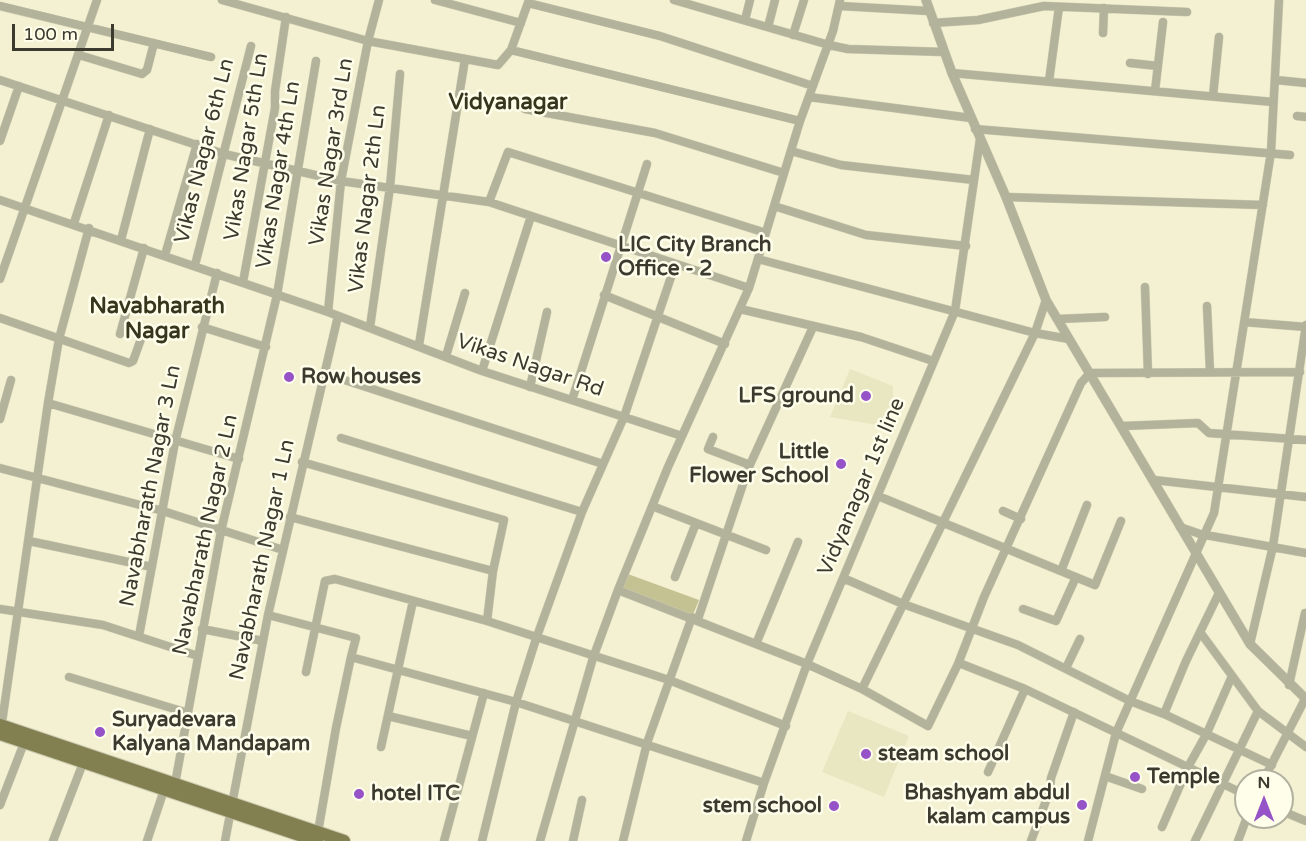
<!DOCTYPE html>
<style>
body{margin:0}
#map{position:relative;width:1306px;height:841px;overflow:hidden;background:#f3f1d2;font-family:"Varela Round",sans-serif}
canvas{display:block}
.north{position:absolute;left:1234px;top:769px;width:60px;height:60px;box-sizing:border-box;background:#fffeeb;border:2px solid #b1b09f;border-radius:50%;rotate:0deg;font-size:16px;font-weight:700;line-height:24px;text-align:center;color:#3b3a2e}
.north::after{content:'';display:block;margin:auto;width:21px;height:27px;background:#9652c7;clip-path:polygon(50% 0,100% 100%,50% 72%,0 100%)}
.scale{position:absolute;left:12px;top:24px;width:102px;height:27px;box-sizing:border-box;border:3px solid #3b3a2e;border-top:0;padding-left:8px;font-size:18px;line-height:21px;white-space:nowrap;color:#3b3a2e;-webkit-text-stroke:4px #fffeeb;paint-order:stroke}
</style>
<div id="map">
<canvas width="1306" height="841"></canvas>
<div class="north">N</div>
<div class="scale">100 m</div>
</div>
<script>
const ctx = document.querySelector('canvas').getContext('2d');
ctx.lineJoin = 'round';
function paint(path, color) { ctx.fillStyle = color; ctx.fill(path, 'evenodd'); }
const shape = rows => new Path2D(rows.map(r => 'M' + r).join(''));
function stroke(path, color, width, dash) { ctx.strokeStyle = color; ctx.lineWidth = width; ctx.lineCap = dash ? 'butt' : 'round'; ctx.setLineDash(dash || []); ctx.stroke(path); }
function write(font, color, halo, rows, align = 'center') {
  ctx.font = font + ' "Varela Round",sans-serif'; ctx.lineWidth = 5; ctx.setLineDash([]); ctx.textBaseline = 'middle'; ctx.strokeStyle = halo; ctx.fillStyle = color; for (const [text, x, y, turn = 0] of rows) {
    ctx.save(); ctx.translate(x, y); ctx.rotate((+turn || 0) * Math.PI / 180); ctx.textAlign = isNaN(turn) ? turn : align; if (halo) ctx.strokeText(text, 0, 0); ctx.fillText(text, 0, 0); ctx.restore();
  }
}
const built = shape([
 [850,369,893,386,893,406,877,425,830,417],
 [848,711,909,736,884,797,822,772]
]);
const green = shape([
 [625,573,699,600,692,617,618,590]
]);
const minor = shape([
 [222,0,368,41,498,65,511,50,800,121],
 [435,0,521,23],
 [674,0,829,45,848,49,944,52],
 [528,3,660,36,813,86],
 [0,6,211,57],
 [840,6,929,11],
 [745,20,750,0],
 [933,23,978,20,1044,6,1187,12],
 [768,27,775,0],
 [1103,33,1104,8],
 [793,35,804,0],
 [511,50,529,0],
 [79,55,142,74,147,70,154,43],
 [1130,63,1158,66],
 [952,73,1273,102],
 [0,80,224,154,341,181,489,202,749,288,800,121,833,31,840,0],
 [1276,80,1306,83],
 [1049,81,1059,7],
 [1155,91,1163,22],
 [1213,96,1219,37],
 [809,97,971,118],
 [525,109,655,133,784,173],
 [1297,116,1306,117],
 [975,129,1290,155],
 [0,141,19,86],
 [791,151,841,165,974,180],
 [1006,197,1263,205],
 [0,200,328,312,482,371,624,417,582,512,536,639,516,702,482,841],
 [489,202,508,152,766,233],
 [774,206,866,235,966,246],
 [74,223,109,115],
 [121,240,150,129],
 [165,255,197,144],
 [758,259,1035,333,1069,339],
 [195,265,251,46],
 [675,265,624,417,682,436],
 [0,279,97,0],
 [243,282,275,108,275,91,286,17],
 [1145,287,1148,374],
 [604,295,725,344],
 [1207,306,1210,372],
 [740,309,861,337,933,361],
 [328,312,341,181,368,41,379,0],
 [0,318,129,363,133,361,141,339],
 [1058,319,1105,317],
 [1244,322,1306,327],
 [202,327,266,347],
 [370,327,390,187,400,74],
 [120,334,144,248],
 [419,345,465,59],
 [446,356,465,293],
 [482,371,531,216],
 [323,373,603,464],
 [530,387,547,312],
 [572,400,647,164],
 [48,403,239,459],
 [0,419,11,380],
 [1123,426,1198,423,1209,433,1306,440],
 [713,437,708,449,750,465],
 [341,438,582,512],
 [302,462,504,520,493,571,487,621],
 [0,468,163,511,283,550],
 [1154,480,1306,497],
 [878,496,1095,585,1121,521],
 [652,506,766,550],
 [1003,511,1021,519],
 [290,517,493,571],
 [1180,527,1200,534,1306,553],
 [29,541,152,567],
 [1061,571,1087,505],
 [675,577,696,523],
 [843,578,903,604,1018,645,1130,701,1164,714,1186,661,1219,593],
 [618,590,668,467,749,288],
 [0,609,103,625,198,656],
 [1023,609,1056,621,1076,577],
 [268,615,356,638,351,657,516,702,764,783],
 [698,619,748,469,813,327],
 [202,629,263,641],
 [1200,632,1258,711,1306,747],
 [139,636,175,442,217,273],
 [756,644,798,542],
 [1250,644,1273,546,1306,325],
 [959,663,1025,689,1246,795],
 [1066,668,1080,639],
 [306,672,325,581,335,579,487,621,669,680,786,726],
 [69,677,188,713],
 [1289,685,1305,613],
 [862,689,1035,333,1046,300],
 [1164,714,1272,765],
 [388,716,472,736],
 [1,729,48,403,59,339,89,228],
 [381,747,413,601],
 [988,772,1025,689],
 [1105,776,1142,789],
 [1263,781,1305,699],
 [175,784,221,531,277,295,316,61],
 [0,805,24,743],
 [1282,811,1306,821],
 [1162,827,1188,767,1207,733,1232,676],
 [318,832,336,728,351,657],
 [53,841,83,763],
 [147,841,164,790],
 [225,841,268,615,338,316],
 [444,841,484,693],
 [540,841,593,658,618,590,807,664,862,689,928,726,958,664,984,597,1081,383,1090,373,1300,372],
 [573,841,582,800],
 [623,841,647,743,692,617],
 [746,841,764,783,807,664,955,311,980,139],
 [1031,841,1050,790,1051,778,1074,712],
 [1088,841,1116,733,1214,513,1271,152,1279,0],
 [1195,841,1258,711],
 [1238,841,1247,817]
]);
const tertiary = shape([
 [926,0,952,73,1006,197,1046,300,1250,644,1306,699]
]);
const primary = shape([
 [0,725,344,841],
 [0,734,317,841]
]);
const markers = [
 [606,257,6,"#9652c7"],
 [289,377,6,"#9652c7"],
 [866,396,6,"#9652c7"],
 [841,464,6,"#9652c7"],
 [100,732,6,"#9652c7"],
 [866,754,6,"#9652c7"],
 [1135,777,6,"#9652c7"],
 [359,794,6,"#9652c7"],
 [1082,805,6,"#9652c7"],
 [834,806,6,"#9652c7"]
];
const streetNames = [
 ["Vikas Nagar 5th Ln",247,147,-81],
 ["Vikas Nagar 6th Ln",205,151,-76],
 ["Vikas Nagar 3rd Ln",332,152,-81],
 ["Vikas Nagar 4th Ln",279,175,-81],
 ["Vikas Nagar 2th Ln",368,199,-83],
 ["Vikas Nagar Rd",530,366,19],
 ["Navabharath Nagar 3 Ln",151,486,-79],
 ["Vidyanagar 1st line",862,487,-67],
 ["Navabharath Nagar 2 Ln",206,535,-78],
 ["Navabharath Nagar 1 Ln",263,560,-78]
];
const poiNames = [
 ["LIC City Branch",618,245],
 ["Office - 2",618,269],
 ["Row houses",301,377],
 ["LFS ground",854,396,"right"],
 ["Little",829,452,"right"],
 ["Flower School",829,476,"right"],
 ["Suryadevara",112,720],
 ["Kalyana Mandapam",112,744],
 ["steam school",878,754],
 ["Temple",1147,777],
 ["Bhashyam abdul",1070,793,"right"],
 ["kalam campus",1070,817,"right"],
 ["hotel ITC",371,794],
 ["stem school",822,806,"right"]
];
const neighbourhoodNames = [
 ["Vidyanagar",508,103],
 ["Navabharath",157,307],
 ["Nagar",157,332]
];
paint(built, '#e9e7c1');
paint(green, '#c4c193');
stroke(minor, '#ceccb1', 9);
stroke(tertiary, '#ceccb1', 10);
stroke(primary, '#ceccb1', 14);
stroke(minor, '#b3b29a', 8);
stroke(tertiary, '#b3b29a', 9);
stroke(primary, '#827f51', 12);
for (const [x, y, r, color] of markers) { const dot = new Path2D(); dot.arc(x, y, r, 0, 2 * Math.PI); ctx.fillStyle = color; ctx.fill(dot); stroke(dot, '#fffeeb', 2); }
write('21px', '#3b3a2e', '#fffeeb', streetNames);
write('bold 21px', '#3b3a2e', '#fffeeb', poiNames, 'left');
write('bold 22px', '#37351c', '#fffeeb', neighbourhoodNames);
</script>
